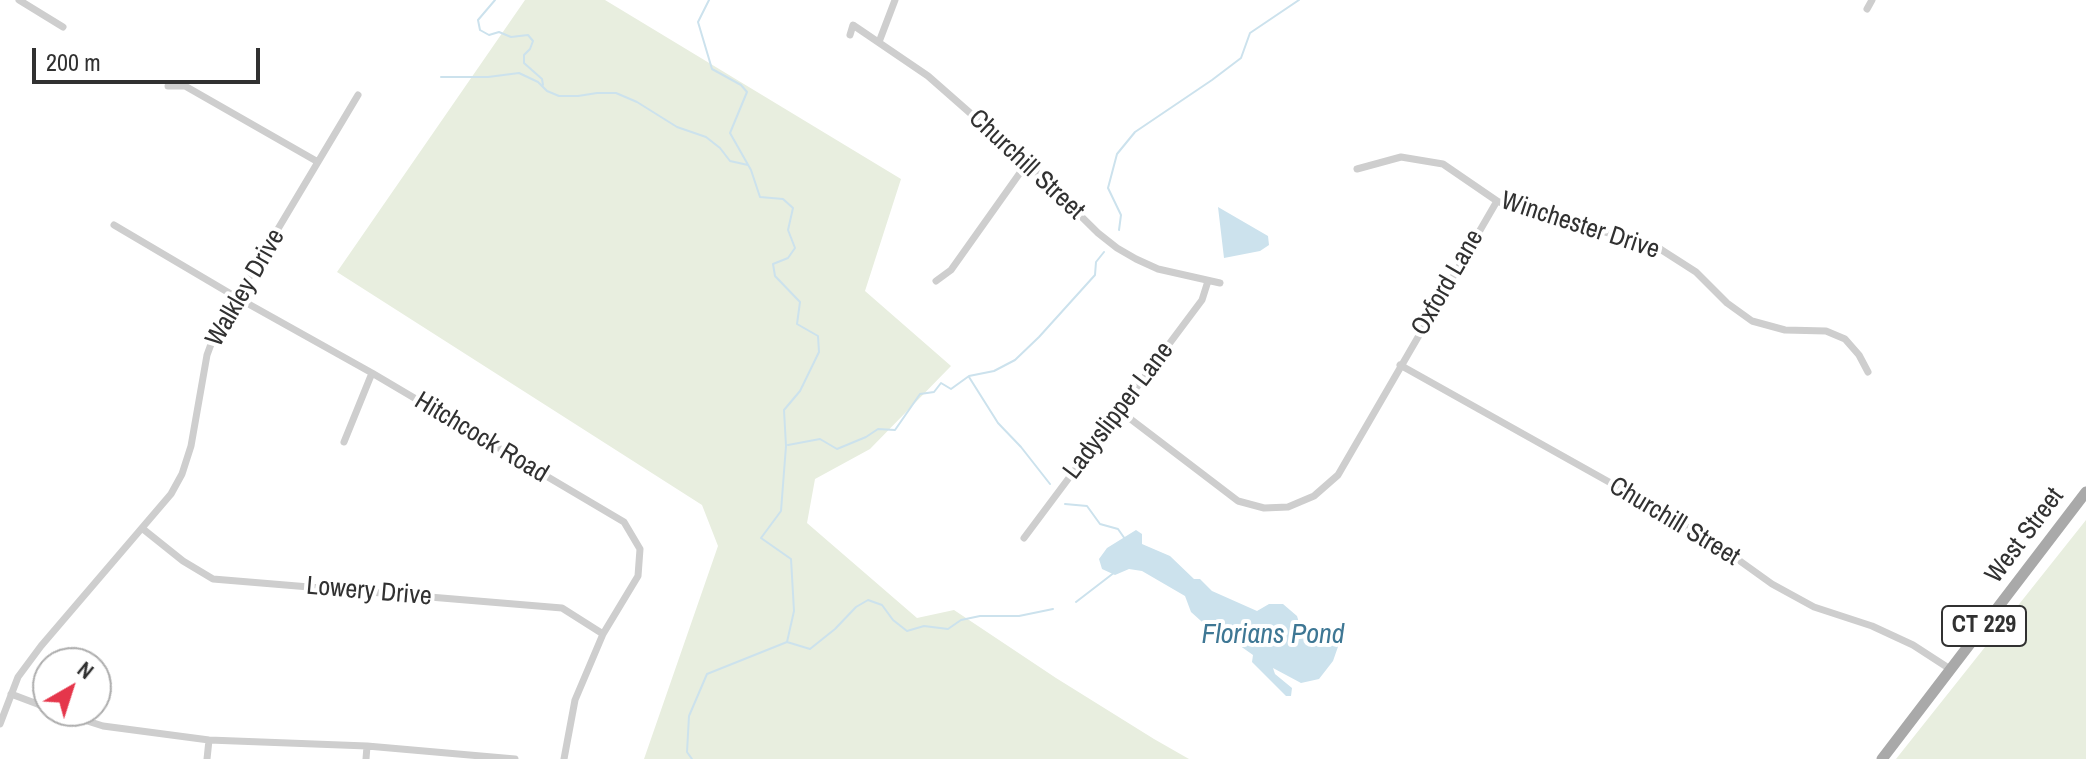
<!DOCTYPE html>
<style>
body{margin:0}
#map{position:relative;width:2086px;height:759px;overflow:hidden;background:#fff;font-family:"Archivo Narrow",sans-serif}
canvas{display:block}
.north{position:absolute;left:32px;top:647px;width:80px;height:80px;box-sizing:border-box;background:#fff;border:2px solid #adadad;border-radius:50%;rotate:39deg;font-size:22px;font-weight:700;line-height:32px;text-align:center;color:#313131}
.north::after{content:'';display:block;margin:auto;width:28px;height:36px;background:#e5364b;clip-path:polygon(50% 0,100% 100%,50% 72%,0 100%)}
.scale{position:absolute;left:32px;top:48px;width:228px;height:36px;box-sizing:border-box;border:4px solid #313131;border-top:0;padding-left:10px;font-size:24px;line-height:28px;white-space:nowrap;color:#313131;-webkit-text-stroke:6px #fff;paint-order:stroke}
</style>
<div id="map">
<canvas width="2086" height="759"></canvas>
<div class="north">N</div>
<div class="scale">200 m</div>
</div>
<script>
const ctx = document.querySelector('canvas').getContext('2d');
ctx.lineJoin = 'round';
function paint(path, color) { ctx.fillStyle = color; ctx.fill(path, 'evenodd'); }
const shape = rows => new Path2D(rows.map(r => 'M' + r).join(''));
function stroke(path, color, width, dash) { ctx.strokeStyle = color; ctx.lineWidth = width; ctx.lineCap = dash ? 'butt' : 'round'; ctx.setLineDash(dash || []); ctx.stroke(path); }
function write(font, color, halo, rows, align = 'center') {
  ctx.font = font + ' "Archivo Narrow",sans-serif'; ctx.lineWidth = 8; ctx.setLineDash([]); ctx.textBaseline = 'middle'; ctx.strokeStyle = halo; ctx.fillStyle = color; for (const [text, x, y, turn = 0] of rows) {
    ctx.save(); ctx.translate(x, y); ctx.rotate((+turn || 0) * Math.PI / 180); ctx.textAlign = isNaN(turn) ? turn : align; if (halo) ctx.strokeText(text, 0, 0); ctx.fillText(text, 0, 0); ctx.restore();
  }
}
const green = shape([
 [525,0,605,0,901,179,865,291,951,366,870,449,815,479,807,523,917,618,954,610,1056,678,1154,739,1189,759,644,759,718,546,702,505,337,272],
 [2086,520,2086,759,1896,759]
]);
const water = shape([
 [1218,207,1268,236,1269,245,1260,251,1224,258],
 [1136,530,1142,534,1142,544,1170,556,1194,579,1200,579,1212,591,1257,611,1269,604,1283,604,1297,616,1302,633,1311,636,1337,633,1340,641,1333,661,1319,679,1301,683,1273,668,1275,674,1292,688,1291,696,1286,696,1252,662,1253,655,1236,643,1220,638,1191,612,1185,596,1142,571,1129,569,1115,575,1102,569,1099,559,1107,548]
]);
const stream = shape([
 [495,0,478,20,480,30,489,35,499,32,511,37,528,35,533,41,530,49,524,55,524,63,542,79,543,85],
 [441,77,488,77,519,73,538,82,547,91,559,96,578,96,597,93,616,93,637,102,677,127,706,137,720,148,730,161,748,165],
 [1119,230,1121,215,1108,188,1117,154,1135,132,1212,80,1241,58,1250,33,1299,0],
 [969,377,998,423,1021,447,1050,484],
 [788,445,820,439,837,449,866,437,878,429,895,430,920,394,934,392,941,383,951,389,969,376,994,371,1015,360,1039,337,1095,275,1096,262,1104,252],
 [1065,504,1087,506,1100,524,1118,529,1125,539],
 [1076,602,1115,572],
 [787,642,810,649,835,629,856,607,868,600,882,605,893,620,907,631,924,626,948,629,961,620,980,616,1019,616,1053,609],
 [692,759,687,752,689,716,707,674,787,642,794,611,791,559,761,538,781,511,786,446,784,410,800,391,819,352,818,336,797,324,800,302,775,276,773,264,788,258,795,248,788,230,793,208,783,199,760,197,751,170,730,133,747,92,741,85,712,69,698,22,709,0]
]);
const minor = shape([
 [19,0,63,27],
 [1867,9,1872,0],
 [850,35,853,25,928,76,1027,163,1098,233,1117,248,1136,259,1158,269,1220,283],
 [879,42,895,0],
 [168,86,185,86,318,162],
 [1357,169,1401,157,1443,164,1497,201,1533,216,1594,229,1657,247,1696,272,1727,303,1752,321,1785,330,1826,331,1845,339,1859,355,1868,372],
 [114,225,236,297,372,373,624,522,640,549,638,576,603,634,575,700,564,759],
 [936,281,951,270,1027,163],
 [1400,365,1659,510,1726,551,1772,584,1814,607,1872,626,1913,645,1950,669],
 [1120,411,1238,501,1264,508,1288,507,1314,496,1338,475,1497,201],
 [344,442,372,373],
 [143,529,183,561,213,579,562,608,603,634],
 [1024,538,1202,300,1208,281],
 [11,694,48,708],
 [56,711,103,726,209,740,367,746,515,759],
 [0,724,18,677,41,646,171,494,182,474,191,446,207,355,214,336,358,95],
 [207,759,209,740],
 [366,759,367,746]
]);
const primary = shape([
 [1882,759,2086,492]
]);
const shields = [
 [1984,626,84]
];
const shieldNames = [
 ["CT 229",1984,626]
];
const streetNames = [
 ["Churchill Street",1026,165,43],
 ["Winchester Drive",1580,226,18],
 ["Oxford Lane",1448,283,-60],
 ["Walkley Drive",246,288,-60],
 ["Ladyslipper Lane",1119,411,-53],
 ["Hitchcock Road",481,438,31],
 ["Churchill Street",1674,522,31],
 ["West Street",2025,536,-53],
 ["Lowery Drive",369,592,5]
];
const waterNames = [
 ["Florians Pond",1273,635]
];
paint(green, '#e8eedf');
paint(water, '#cce2ed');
stroke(stream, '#cce2ed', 2);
stroke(minor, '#cecece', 7);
stroke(primary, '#a9a9a9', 11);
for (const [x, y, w] of shields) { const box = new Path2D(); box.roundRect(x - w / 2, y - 20, w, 40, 6); ctx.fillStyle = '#fff'; ctx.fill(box); stroke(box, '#313131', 2); }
write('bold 24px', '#313131', null, shieldNames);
write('26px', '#313131', '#fff', streetNames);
write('italic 28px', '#3e7794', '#fff', waterNames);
</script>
